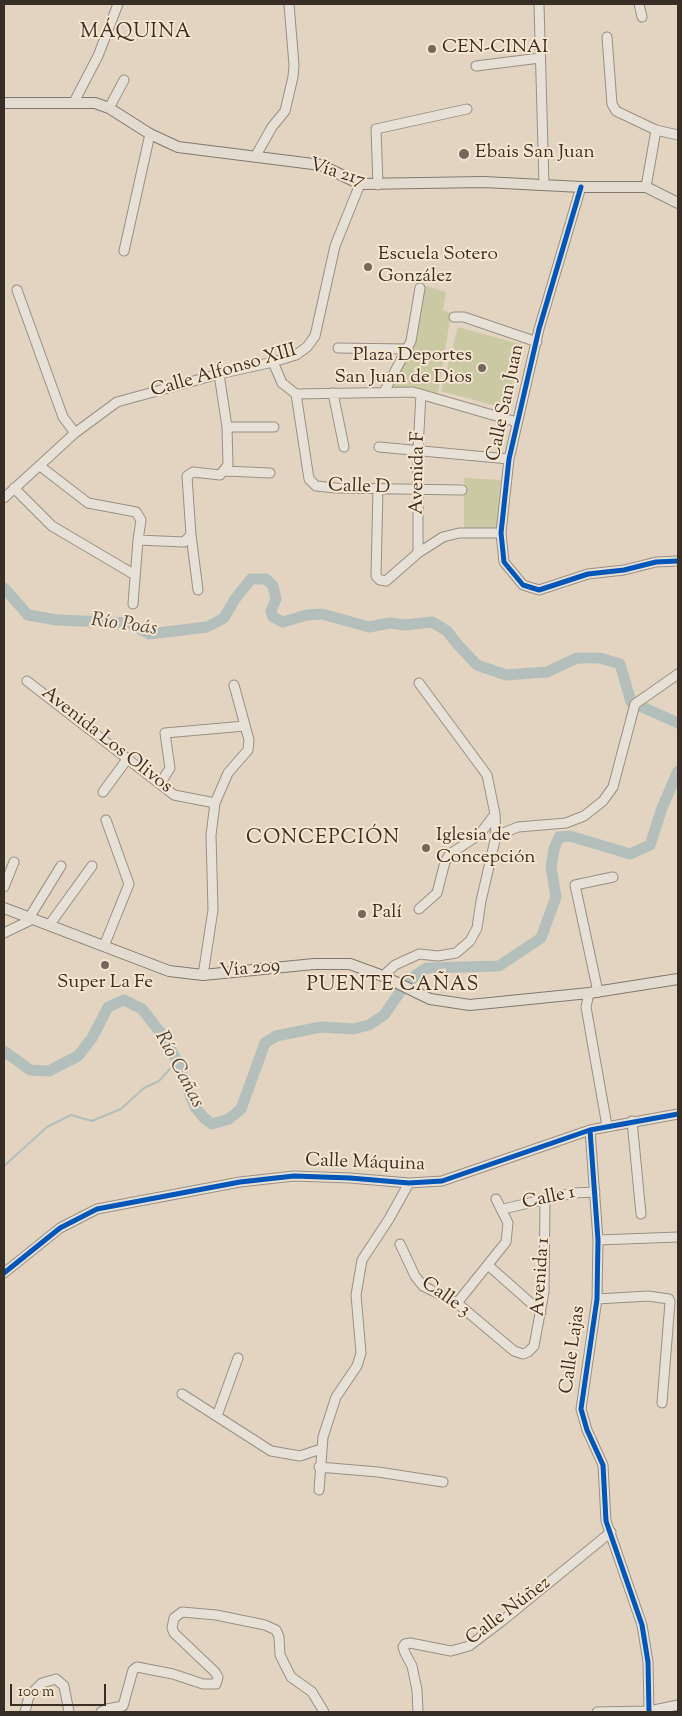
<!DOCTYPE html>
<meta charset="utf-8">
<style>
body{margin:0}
#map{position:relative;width:682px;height:1716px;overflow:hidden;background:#e2d4c1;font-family:"Sorts Mill Goudy",serif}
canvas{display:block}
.frame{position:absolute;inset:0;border:5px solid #382e25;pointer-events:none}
.scale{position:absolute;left:10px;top:1684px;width:96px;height:22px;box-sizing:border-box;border:2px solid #382e25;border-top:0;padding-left:6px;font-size:15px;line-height:18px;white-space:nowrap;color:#382e25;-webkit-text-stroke:4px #f5e4ce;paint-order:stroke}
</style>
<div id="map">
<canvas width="682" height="1716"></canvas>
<div class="frame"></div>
<div class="scale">100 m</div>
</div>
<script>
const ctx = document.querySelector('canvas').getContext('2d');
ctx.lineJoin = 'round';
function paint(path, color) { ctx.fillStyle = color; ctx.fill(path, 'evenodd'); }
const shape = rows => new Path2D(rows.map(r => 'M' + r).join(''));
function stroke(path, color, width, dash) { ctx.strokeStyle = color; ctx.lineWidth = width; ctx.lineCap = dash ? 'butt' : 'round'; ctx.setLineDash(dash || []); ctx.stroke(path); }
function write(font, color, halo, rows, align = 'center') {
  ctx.font = font + ' "Sorts Mill Goudy",serif'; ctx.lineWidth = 4; ctx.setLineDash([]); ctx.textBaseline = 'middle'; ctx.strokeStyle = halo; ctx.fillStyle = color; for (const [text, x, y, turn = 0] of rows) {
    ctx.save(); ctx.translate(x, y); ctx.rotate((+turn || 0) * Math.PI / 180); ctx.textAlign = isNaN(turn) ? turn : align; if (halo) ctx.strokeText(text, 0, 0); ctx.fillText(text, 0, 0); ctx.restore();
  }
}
const green = shape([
 [423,285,446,292,443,310,451,313,438,394,409,387,394,388,392,382,412,347],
 [458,327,523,345,507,409,441,391],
 [464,478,501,480,497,529,464,529]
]);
const stream = shape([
 [4,1166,47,1127,71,1115,92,1121,121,1109,144,1088,159,1081,177,1061]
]);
const river = shape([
 [4,588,28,615,57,620,129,623,149,634,207,627,224,618,235,599,251,579,266,579,273,586,276,599,271,611,273,617,283,622,307,615,322,614,369,627,390,623,405,625,432,622,447,631,458,645,477,665,506,675,547,672,577,658,600,658,620,664,631,702,678,723],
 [4,1051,30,1070,49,1071,78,1056,92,1038,108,1007,124,1000,142,1009,164,1037,177,1061,195,1107,204,1118,212,1124,229,1119,241,1109,265,1043,276,1036,321,1027,353,1029,369,1025,384,1015,400,992,416,975,427,968,499,966,541,938,556,897,551,867,554,849,559,837,570,836,630,854,650,845,662,808,678,771]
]);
const minor = shape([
 [539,4,544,185],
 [639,4,642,17],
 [607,37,612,104,616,111,656,130],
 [476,66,540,58],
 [74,102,98,56,118,4],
 [109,108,124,80],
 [255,157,272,127,285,111,293,77,294,65,289,4],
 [378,185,376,129,467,109],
 [581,187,539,329,509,459,501,533,504,562,523,585,539,590,588,574,624,570,656,562,678,561],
 [646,187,656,130,678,135],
 [124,251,150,134],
 [17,290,63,417,75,433],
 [454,317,464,317,537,342],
 [338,348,408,349],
 [273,362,282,383,296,394,413,392,517,422],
 [384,392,411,341,420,288],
 [333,393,344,447],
 [296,394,309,479,316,486,336,488,462,490],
 [227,427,274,427],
 [379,447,509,459],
 [40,466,88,503,136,512,141,520,138,540],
 [225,471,270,473],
 [14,488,52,526,135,575],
 [378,489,376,576,380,580,386,581,418,553,443,537,459,533,501,533],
 [4,498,75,433,117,402,219,374,273,362,296,355,307,347,315,336,335,246,360,184],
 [418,553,418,449,421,394],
 [198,590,191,535,187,476,193,472,220,475,228,465,227,427,219,374],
 [133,604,138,540,184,542,191,535],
 [27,681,174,795,215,803],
 [160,784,170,768,165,733,245,726],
 [103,792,128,758],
 [496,836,518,827,566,823,584,816,603,801,613,787,635,704,678,674],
 [4,887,14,862],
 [419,909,437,893,445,862,450,854,480,834,495,814],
 [29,918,61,866],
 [50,924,92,866],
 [4,933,33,919],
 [104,946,129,884,106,820],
 [203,975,213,910,211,835,215,803,228,773,248,750,249,740,234,685],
 [383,976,395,965,419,954,438,956,456,953,470,941,477,928,481,901,496,836,495,814,487,775,419,683],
 [598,992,575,885,613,877],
 [589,993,586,1007,607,1126],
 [632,1121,641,1214],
 [590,1130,598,1240,597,1299,581,1409,587,1430,603,1465,606,1521,642,1625,648,1662,649,1712],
 [503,1209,573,1193,595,1192],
 [598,1240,678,1237],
 [400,1244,415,1276,423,1286,457,1303,514,1351,523,1354,528,1352,534,1346,544,1292,545,1199],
 [489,1266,541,1312],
 [4,1273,60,1228,97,1209,240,1182,294,1176,350,1178,409,1183,442,1181,590,1130,678,1114],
 [597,1299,648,1296,669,1299,670,1302,662,1403],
 [457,1303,506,1242,508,1223,496,1199],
 [182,1394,271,1451,300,1456,321,1449],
 [217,1416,238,1358],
 [319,1467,378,1472,443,1482],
 [319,1490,323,1437,336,1397,357,1366,361,1353,356,1295,362,1260,389,1219,409,1183],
 [25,1712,29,1696,42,1683,56,1679,64,1686,69,1712],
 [101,1712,107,1709,123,1706,133,1670,137,1667,173,1674,203,1684,216,1684,218,1677,215,1672,174,1633,172,1628,174,1618,182,1612,216,1615,265,1625,276,1630,279,1637,280,1655,291,1677,312,1692,324,1712],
 [418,1712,417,1690,412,1666,405,1653,403,1647,405,1644,410,1643,451,1651,469,1646,502,1621,611,1532],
 [597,1712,649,1711,678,1705]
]);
const major = shape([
 [4,103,95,103,109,108,150,134,178,147,321,165,360,184,484,182,581,187,646,187,678,203],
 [4,908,169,971,203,975,314,964,350,964,383,976,430,999,470,1005,589,993,678,979]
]);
const cycleway = shape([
 [581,187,539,329,509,459,501,533,504,562,523,585,539,590,588,574,624,570,656,562,678,561],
 [590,1130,598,1240,597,1299,581,1409,587,1430,603,1465,606,1521,642,1625,648,1662,649,1712],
 [4,1273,60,1228,97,1209,240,1182,294,1176,350,1178,409,1183,442,1181,590,1130,678,1114]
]);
const markers = [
 [432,49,5,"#74685c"],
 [464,154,6,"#74685c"],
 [368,267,5,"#74685c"],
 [482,368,5,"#74685c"],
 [426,848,5,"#74685c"],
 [362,914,5,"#74685c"],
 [105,965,5,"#74685c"]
];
const poiNames = [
 ["CEN-CINAI",442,49],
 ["Ebais San Juan",475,154],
 ["Escuela Sotero",378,256],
 ["González",378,278],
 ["Plaza Deportes",472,357,"right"],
 ["San Juan de Dios",472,379,"right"],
 ["Iglesia de",436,837],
 ["Concepción",436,859],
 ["Palí",372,914],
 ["Super La Fe",105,984,"center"]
];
const streetNames = [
 ["Vía 217",337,174,17],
 ["Calle Alfonso XIII",224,372,-16],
 ["Calle San Juan",507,403,-78],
 ["Avenida F",419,473,-89],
 ["Calle D",359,488,2],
 ["Avenida Los Olivos",106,741,38],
 ["Vía 209",250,970,-6],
 ["Calle Máquina",365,1164,2],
 ["Calle 1",549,1199,-12],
 ["Avenida 1",542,1277,-86],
 ["Calle 3",445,1298,35],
 ["Calle Lajas",574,1350,-82],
 ["Calle Núñez",509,1612,-37]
];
const neighbourhoodNames = [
 ["MÁQUINA",136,34],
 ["CONCEPCIÓN",323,840],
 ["PUENTE CAÑAS",393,987]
];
const waterNames = [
 ["Río Poás",124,626,8],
 ["Río Cañas",178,1070,62]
];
paint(green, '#cbc8a4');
stroke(stream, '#b4bfbc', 2);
stroke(river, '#b4bfbc', 11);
stroke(minor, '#999084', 11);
stroke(major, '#81796e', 12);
stroke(minor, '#e7e0d7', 9);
stroke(major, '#e4dbd0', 10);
stroke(cycleway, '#0057b8', 5);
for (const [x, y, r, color] of markers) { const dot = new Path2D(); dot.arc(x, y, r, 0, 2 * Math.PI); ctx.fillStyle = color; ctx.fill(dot); stroke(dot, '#f5e4ce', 2); }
write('19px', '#382e25', '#f5e4ce', poiNames, 'left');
write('19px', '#382e25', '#f5e4ce', streetNames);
ctx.letterSpacing = '1px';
write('20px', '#382e25', '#f5e4ce', neighbourhoodNames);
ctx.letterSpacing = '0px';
write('italic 20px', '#4d4943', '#f5e4ce', waterNames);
</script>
